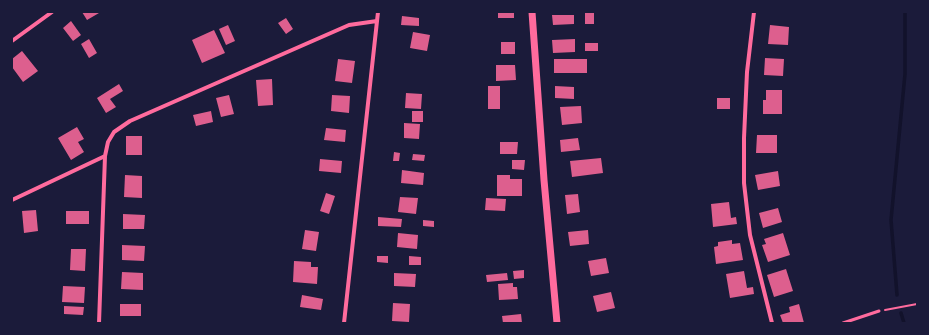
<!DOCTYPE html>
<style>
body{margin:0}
#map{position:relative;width:929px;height:335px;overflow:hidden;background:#1b1b3a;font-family:"Crimson Pro",serif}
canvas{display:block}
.frame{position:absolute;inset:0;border:13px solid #1b1b3a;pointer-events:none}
</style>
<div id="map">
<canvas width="929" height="335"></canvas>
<div class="frame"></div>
</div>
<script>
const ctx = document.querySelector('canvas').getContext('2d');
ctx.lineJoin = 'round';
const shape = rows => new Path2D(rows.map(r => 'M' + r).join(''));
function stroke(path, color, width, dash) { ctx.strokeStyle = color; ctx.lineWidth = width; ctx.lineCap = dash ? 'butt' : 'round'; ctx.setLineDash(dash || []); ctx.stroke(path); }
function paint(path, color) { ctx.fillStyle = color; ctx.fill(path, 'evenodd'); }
const stream = shape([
 [897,295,891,220,905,74,905,12],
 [901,313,904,323]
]);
const building = shape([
 [82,12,98,12,99,13,87,20],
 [498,12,514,12,514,18,498,18],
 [585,12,594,12,594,24,585,24],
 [552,15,574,15,574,24,553,25],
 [402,16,419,18,419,26,401,25],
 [286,18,293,29,286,34,278,23],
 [71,21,81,35,73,41,63,28],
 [228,25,235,41,226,45,219,29],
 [770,25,789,27,788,45,768,44],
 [214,30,225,53,202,63,192,40],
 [413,32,430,35,427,51,410,48],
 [89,39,97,53,89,58,81,44],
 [575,39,575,52,553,53,552,40],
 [501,42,515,42,515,54,501,54],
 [585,43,598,43,598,51,585,51],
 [22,51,38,71,23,82,12,67,12,59],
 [765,58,784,59,783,76,764,75],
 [338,59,355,61,352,83,335,81],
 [554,59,587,59,587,73,554,73],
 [496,65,515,65,516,80,496,81],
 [272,79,273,105,258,106,256,80],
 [119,84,123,91,110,99,116,107,106,113,97,98],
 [488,86,500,86,500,109,488,109],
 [555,86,574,87,574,99,555,98],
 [766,90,782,90,782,114,763,114,763,100,766,100],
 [406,93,422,94,421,109,405,108],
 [229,95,234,114,221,117,216,98],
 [332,95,350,96,349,113,331,111],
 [717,98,730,98,730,109,717,109],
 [581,106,582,123,562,125,560,107],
 [211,111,213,122,196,126,193,115],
 [412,111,423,111,423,122,412,122],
 [404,123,420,124,419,139,404,138],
 [77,127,84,139,78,142,84,152,71,160,58,138],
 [326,128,346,130,345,142,324,140],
 [757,135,777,135,777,153,756,153],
 [126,136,142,136,142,155,126,155],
 [578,138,580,150,561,152,560,140],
 [500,142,518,142,517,154,500,154],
 [394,152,400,153,399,161,393,161],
 [413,154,425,155,424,161,412,160],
 [601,158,603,173,572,177,570,161],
 [320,159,342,161,341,173,319,171],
 [512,160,525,160,524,170,512,169],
 [402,170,424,173,423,185,401,183],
 [778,171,780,186,758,190,755,175],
 [125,175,142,176,142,198,124,197],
 [497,175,510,175,510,179,522,179,522,196,497,196],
 [326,193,335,196,329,214,320,211],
 [578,194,580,212,567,214,565,195],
 [400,197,418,198,416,214,398,212],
 [486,198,506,199,505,211,485,210],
 [729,202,731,218,736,217,737,224,713,227,711,204],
 [778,208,782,222,763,228,759,213],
 [36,210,38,231,24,233,22,211],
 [66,211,89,211,89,224,66,224],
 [123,214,145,215,144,229,123,229],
 [378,217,402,219,401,227,378,226],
 [423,220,434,221,434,227,423,226],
 [305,230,319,232,316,251,302,249],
 [588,230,589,244,570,246,568,232],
 [398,233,418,235,417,249,397,247],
 [783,233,790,255,768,262,762,245,766,244,764,239],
 [732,240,732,244,740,243,743,260,716,264,714,247,718,246,718,242],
 [122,245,145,246,144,261,122,260],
 [71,249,86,249,85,271,70,270],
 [377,256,388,256,388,263,377,262],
 [409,256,421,257,421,265,409,265],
 [606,258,609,273,591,276,588,261],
 [294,261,311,262,311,267,318,267,317,284,293,282],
 [786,269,793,291,774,297,767,275],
 [524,270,524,278,514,279,513,271],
 [744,271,747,288,753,287,754,294,730,298,726,274],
 [122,272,143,273,143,290,121,289],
 [394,273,416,274,415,287,394,286],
 [507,273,508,280,487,282,486,275],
 [513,283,513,287,517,287,518,299,499,300,498,284],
 [63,286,85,287,84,303,62,302],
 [611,292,615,308,597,312,593,296],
 [302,295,323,299,321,310,300,307],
 [393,303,410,304,409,322,392,321],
 [120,304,141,304,141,316,120,316],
 [799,304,804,323,783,323,780,315,790,312,789,307],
 [64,306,84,307,83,315,64,314],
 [521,314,522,323,503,323,502,316]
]);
const path = shape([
 [885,310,917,304]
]);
const service = shape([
 [843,323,879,311]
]);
const minor = shape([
 [754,12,747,72,744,138,744,183,750,235,772,323],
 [12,41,52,12],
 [12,200,105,156],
 [99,323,105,156,108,142,114,132,130,121,349,25,377,21],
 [344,323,378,12]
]);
const tertiary = shape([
 [532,12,544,180,557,323]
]);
stroke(stream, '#12122b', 3.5);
paint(building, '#dd5f8e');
stroke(path, '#ff6b9d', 2);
stroke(service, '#ff6b9d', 3);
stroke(minor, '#ff6b9d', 4);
stroke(tertiary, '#ff6b9d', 7);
</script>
